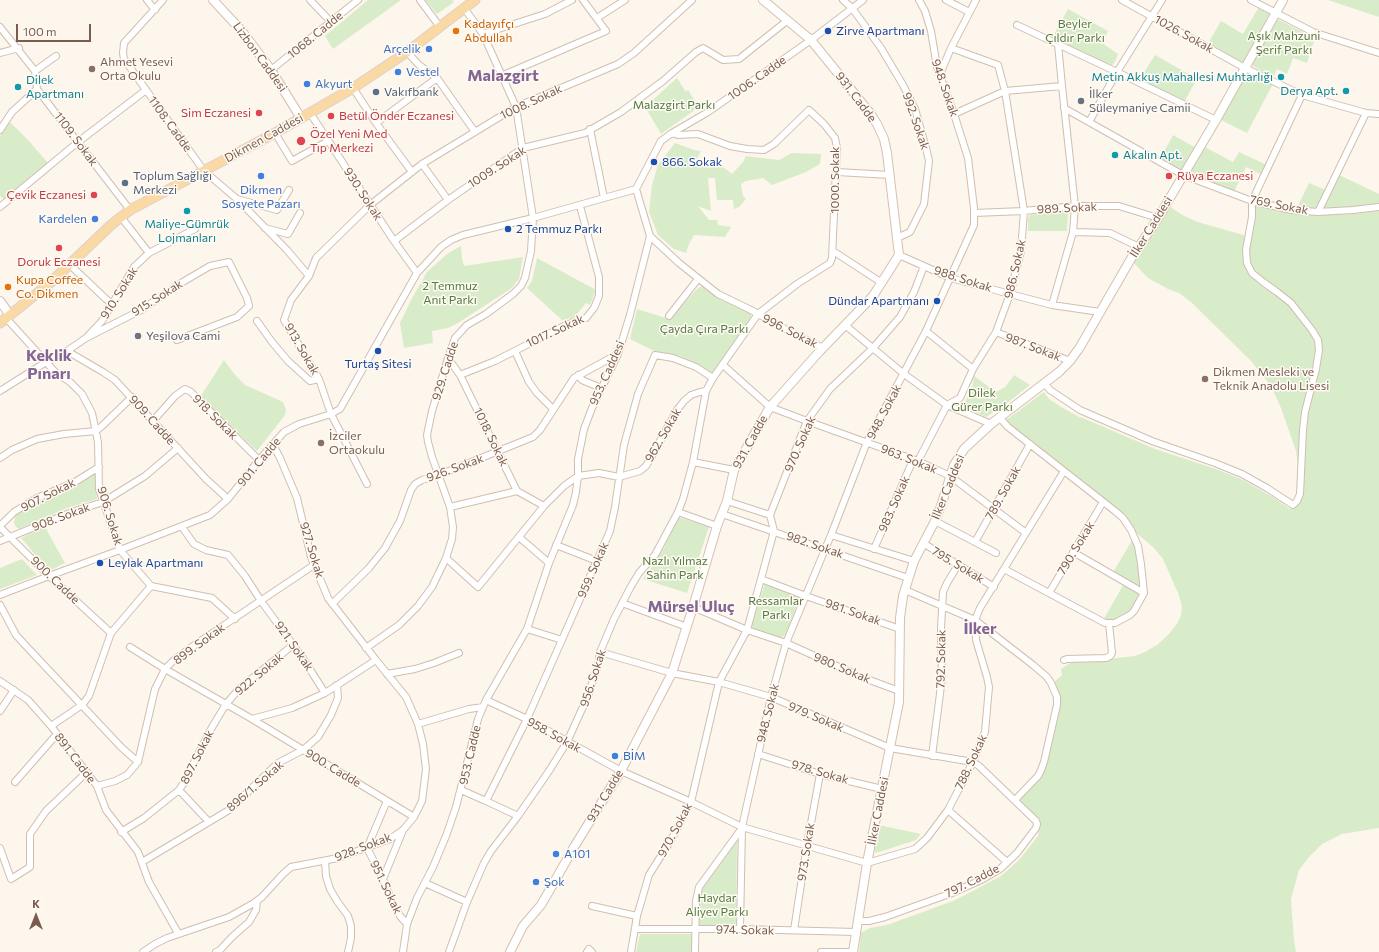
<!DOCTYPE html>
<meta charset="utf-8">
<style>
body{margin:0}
#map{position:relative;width:1379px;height:952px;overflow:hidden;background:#fdf6ec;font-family:Commissioner,sans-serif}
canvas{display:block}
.north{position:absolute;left:16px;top:896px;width:40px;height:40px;-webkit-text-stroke:3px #fffaf3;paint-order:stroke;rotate:0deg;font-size:11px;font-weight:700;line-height:16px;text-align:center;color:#7a5c4d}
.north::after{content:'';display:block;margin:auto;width:14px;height:18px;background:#7a5c4d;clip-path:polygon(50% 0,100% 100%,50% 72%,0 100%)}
.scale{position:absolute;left:16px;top:24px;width:75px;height:18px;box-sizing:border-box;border:2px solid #7a5c4d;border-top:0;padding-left:5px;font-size:12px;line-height:14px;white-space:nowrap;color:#7a5c4d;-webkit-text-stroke:3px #fffaf3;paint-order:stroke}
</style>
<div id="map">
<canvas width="1379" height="952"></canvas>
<div class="north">K</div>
<div class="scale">100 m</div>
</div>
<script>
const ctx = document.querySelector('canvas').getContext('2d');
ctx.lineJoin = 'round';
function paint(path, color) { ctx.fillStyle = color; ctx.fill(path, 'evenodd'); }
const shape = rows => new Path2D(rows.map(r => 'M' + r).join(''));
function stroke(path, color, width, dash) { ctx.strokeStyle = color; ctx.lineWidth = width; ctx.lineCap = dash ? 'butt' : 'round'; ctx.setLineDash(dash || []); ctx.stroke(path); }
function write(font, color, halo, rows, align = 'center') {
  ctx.font = font + ' Commissioner,sans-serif'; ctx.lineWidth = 3; ctx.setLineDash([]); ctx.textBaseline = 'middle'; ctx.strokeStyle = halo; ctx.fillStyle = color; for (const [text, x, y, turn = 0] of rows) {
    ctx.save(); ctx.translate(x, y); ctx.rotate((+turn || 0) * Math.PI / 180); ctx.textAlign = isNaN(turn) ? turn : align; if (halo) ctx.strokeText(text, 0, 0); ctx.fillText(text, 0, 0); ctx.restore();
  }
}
const green = shape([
 [368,0,401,0,333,49,325,36],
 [425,0,452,0,454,2,437,14],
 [1328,0,1379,0,1379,17],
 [1260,5,1275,14,1245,68,1274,82,1247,133,1217,118,1245,68,1206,47,1221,21,1243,34],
 [1068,9,1108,31,1102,43,1118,54,1115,62,1112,65,1110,65,1052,38],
 [1277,19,1315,38,1307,63,1293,58,1287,74,1277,69,1273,77,1251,65],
 [1155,55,1197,79,1183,104,1138,82],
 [677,78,686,92,688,90,699,107,661,134,645,107],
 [10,122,29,141,48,163,4,199,0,196,0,136],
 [1173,135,1198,149,1201,145,1233,162,1239,152,1269,166,1264,176,1246,167,1233,194,1159,161],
 [675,143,694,150,701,151,694,164,723,167,732,174,743,162,746,156,779,160,792,153,821,154,820,164,806,172,772,185,763,178,746,181,741,184,743,196,746,199,739,207,734,209,733,200,717,200,715,178,708,178,711,211,698,206,709,220,717,220,718,225,731,227,725,237,694,235,689,244,686,253,674,249,658,235,649,212,652,185,658,165],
 [1337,174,1379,194,1379,207,1296,210,1309,183,1328,191],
 [1254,205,1293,213,1319,215,1354,214,1379,211,1379,828,1342,834,1322,844,1309,857,1299,870,1291,899,1294,940,1296,952,859,952,861,933,870,928,887,925,953,901,969,893,1001,876,1019,860,1038,836,1039,827,1017,803,1033,785,1058,712,1054,682,1062,675,1061,669,1070,663,1135,656,1145,652,1157,645,1169,634,1177,624,1181,615,1182,606,1178,593,1163,559,1154,548,1005,421,1044,392,1049,399,1063,408,1079,417,1083,418,1155,449,1216,469,1241,479,1273,497,1290,509,1297,503,1301,487,1296,451,1281,408,1271,386,1251,361,1191,302,1179,293,1168,289,1148,278,1133,262,1169,206,1184,216,1198,222,1250,237,1252,236,1254,222],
 [1066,211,1068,213,1067,231,1028,231,1028,218,1030,215],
 [461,246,462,259,464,266,523,257,519,279,512,288,458,323,448,328,432,331,433,343,404,348,400,323,411,300,427,272,447,254],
 [537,258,596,290,590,305,586,303,572,320,570,318,563,321,527,288,532,281],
 [703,286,721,300,748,310,751,314,751,317,747,325,714,374,694,362,680,356,654,351,630,339,637,309,669,319,698,288],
 [224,360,235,375,245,385,283,402,286,410,285,415,257,451,200,397],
 [1014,375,1030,385,1006,404,986,417,963,406,972,388,974,376,996,392,1005,387],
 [95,473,97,499,67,508,19,529,16,527,14,523,15,516,27,507,40,500,70,489],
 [678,517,709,527,687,593,643,579,652,567,664,548],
 [45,527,65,563,49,571,21,538],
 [1134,537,1144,593,1134,611,1121,621,1102,622,1125,582,1112,574],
 [22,559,37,575,0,589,0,568],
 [765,583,800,597,786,634,780,639,751,628],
 [879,825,921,834,916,840,876,853,873,849],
 [737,841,736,924,698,926,700,892],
 [640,934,692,934,692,952,636,952]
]);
const minor = shape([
 [147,0,155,10],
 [163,0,124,43,123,53,124,59,204,171,237,199,287,250,309,276,291,300,284,320,319,379,331,414,367,484],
 [310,0,331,22],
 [420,0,440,27],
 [843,0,852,8,881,48,903,85,915,109,926,148,929,161,924,204,910,232,897,238],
 [946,0,969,12],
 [1122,0,1245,68,1302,95,1366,113,1379,114],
 [1251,0,1313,32,1379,53],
 [597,18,625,0],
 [1017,25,1117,72,1216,120],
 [0,27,35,71,37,89,130,210],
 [483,34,545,14,572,0],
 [1058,44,1062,86],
 [407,52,419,65,437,78,475,132],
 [0,53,19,48],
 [271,70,358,0],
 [35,71,56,56],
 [940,74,951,48,976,0],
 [501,76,606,31,583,0],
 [353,88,376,123,412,172],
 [1064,108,1183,175,1252,201,1292,210,1318,212,1353,210,1379,207],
 [310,113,394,241,417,273],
 [954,114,1005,91,1062,86,1075,206,1073,232,1052,305],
 [1089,122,1117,72,1162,0],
 [376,123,437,78],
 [590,129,604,198],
 [0,130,12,112,37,89],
 [275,133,292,161,328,141],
 [422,164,448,200],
 [837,172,890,175],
 [237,199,277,210,289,190],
 [0,207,78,142,146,90],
 [1318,212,1366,113],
 [974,213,1024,211,1075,206,1119,206,1158,218],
 [121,217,149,253],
 [265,228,288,234,300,213],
 [1073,232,1110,233,1139,247],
 [650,236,679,263,718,294,749,309,787,330,823,348],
 [394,241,448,200,523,148,585,133,621,112,663,81,696,52,703,48,723,60,739,59,788,20],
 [833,251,882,283],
 [899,255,951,278,1010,294,1052,305,1100,312],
 [69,264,107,300,112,304],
 [309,276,316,258,370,205,422,164,516,107,618,64,634,53,692,0],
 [669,316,698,279],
 [6,318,56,373,70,382,82,394,92,413,98,442,99,489,120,550,151,586,212,598,235,619],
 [257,321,272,342,288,361,310,381,319,379],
 [845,325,904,374,947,405,991,424],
 [926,331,973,369],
 [996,332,1070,361],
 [86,338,141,310,181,283,210,266,229,262,247,298,249,306,237,317,177,340],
 [67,351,103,372,115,380,206,479,228,499],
 [515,351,529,382,537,393,553,409],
 [448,358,460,375,517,491,544,506],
 [723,365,770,407,807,421,918,461,950,476,1026,533],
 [460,375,495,361,566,325,586,318,594,308,599,296,599,277,580,206],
 [578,375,582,380,601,388],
 [1044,383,1050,390,1080,410,1152,441,1215,463,1242,474,1267,488,1293,505,1297,501,1300,494,1303,430,1305,412,1316,369,1319,350,1318,340,1312,330,1291,303,1277,292,1263,282,1252,273,1247,263,1246,250,1252,217,1252,201,1302,95],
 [0,391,46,362,67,351,86,338,102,321,134,267,149,253,195,229],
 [947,405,960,398,973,369,996,332,1010,294,1021,251,1024,211,1005,91,998,65,951,48],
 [999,417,1008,427,1115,511,1123,518,1131,530,1138,546,1141,564,1144,593,1134,611,1130,615,1115,623,1105,623,1004,569],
 [153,421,175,396,185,389,191,392,259,460],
 [0,458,12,450,37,439,64,434,96,431,102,426,132,397],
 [918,461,947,405],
 [693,462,734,470],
 [727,501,770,515],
 [450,507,517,491],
 [678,512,717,526],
 [722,514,908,578],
 [935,521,996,553],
 [0,526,14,512,37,498,75,482,99,467],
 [0,527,49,576,111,633],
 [182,527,194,544,206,550,228,555,245,576,261,601,302,657,325,693],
 [831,535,914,561],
 [519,537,549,563],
 [0,541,72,512,103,502,145,476,178,448],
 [975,542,1030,444],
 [923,543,994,587],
 [556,545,597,561],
 [874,549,913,460],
 [1073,552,1144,593],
 [446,558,478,587,544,506,564,486,578,476,578,459,584,429,592,408,618,354,630,315,650,236,636,189],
 [761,579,806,596,900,629],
 [905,590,975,620,1033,665,1047,677,1051,683,1057,697,1057,705,1044,762,1041,770,1038,776,1015,800],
 [1049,593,1103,502],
 [0,595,49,576,120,550,210,515,228,499,259,460,284,432,299,424,331,414,340,409,417,273,441,247,451,240,463,235,533,218,636,189,661,141,672,133,708,112,811,40,863,0],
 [622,603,687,627],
 [332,604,369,568,385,548,400,521,411,490,415,484,422,480,439,475,533,437,540,430,574,378,618,354],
 [0,605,16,635,27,647,122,748,138,762],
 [693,607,747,630,786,643,859,676,899,691],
 [527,629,562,640],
 [130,647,165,669,252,719,414,817],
 [366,648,399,625,418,606,432,587,446,558,452,539,453,527,450,507,432,457,428,442,427,435,432,411,448,358,455,338,467,325,486,314,513,294,521,286,525,278,531,251,533,218,516,107,483,34,464,8],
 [600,652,672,673,719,682,771,697,890,748,973,762,979,766,1036,821,1037,824,1036,828,1017,853,1000,869,983,879,952,893,885,917,869,921,857,921],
 [1064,660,1067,659,1106,658,1110,656,1112,653,1109,623],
 [387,674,415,669,434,663,459,653],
 [0,681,28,700,51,726,97,786,106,810,138,852,149,882,178,933],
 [486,700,527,719,621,771,691,802,742,827,867,863,915,849,927,838,948,810,973,762,985,732,989,687,987,677,976,640,975,620,980,608,1064,471],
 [0,711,14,690],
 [252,719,292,708,325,693,376,660],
 [418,724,469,709,483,707],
 [51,726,82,705,89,696,111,633,151,586],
 [758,754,820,774,882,789],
 [932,756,942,678,941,628,943,592,947,583,958,565],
 [15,782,57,734],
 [97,786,115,781,127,775,138,762,155,689,165,669,174,660,196,644,314,565],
 [179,790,209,822],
 [461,790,486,801],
 [387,801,367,848,383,879,393,904,400,916,407,924],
 [948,810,1007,862],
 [518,816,486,801,527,719,610,531,615,507,624,445,638,394,655,355,673,358,696,367,713,378],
 [121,832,144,818,179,790,183,784,211,729,226,704,240,688,293,645],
 [0,848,11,879,30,867,30,834,46,811,87,772],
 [325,861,326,876,330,889,337,901,348,916,351,926,351,938,348,952],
 [142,862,229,810,278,763,303,750,318,737,331,715,338,698,337,685],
 [383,879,403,830],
 [425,883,467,902],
 [592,906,637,916],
 [635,929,740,929,856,932],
 [740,929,742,827,771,697,786,643,831,535,867,442,926,331,974,225,974,208,968,158,954,114,937,67,931,31,925,11,919,0],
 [794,930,807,845,820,774],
 [143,952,155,944,167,938,229,917,254,903,262,897,283,874,291,867,338,858,390,839,403,830,414,817,422,801,426,769,423,744,418,724,406,697,376,660,328,598,311,557,297,498,280,458,273,445],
 [216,952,220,950,232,937,249,922,256,910,257,901],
 [403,952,407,924,417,898,433,867,446,836,456,807,478,719,486,700,527,629,549,563,573,505,576,492,578,476,599,473,619,477,640,471,646,466,653,454,677,410,684,401,691,395,700,392,706,391],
 [449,952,467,902,484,863,491,851,518,816,549,771,567,742,588,696,598,665,600,652,614,619,630,588,639,573,655,555,678,512,683,499,693,462,706,391,713,378,758,314,797,284,830,263,832,258,837,148,835,138,824,124,809,110,774,144,764,150,747,149,730,146,698,134,678,135,672,133],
 [587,952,589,949,592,952],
 [631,952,637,916,649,875,671,840,691,802,719,682,747,630,774,531,770,515,807,421,830,389,873,348,900,317,914,292,924,266],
 [695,952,696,901,699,887,742,828],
 [821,952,853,952]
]);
const secondary = shape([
 [213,0,241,30,271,70,301,118],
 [0,301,10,315],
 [510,952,523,926,541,905,552,886,574,847,621,771,672,673,693,607,717,526,727,501,734,470,770,407,819,352,873,296,899,255,887,153,884,139,877,124,870,113,811,40,763,0],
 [853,952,867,863,899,702,900,618,903,596,914,561,935,521,941,506,954,465,964,449,991,424,1059,372,1070,361,1080,347,1132,257,1158,218,1216,120,1283,0]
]);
const primary = shape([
 [0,323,50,283,111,225,130,210,275,133,353,88,407,52,475,0]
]);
const markers = [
 [456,31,4,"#e8710a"],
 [828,31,4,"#1a4fb4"],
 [429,49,4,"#3f7fe0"],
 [92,69,4,"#8d6e63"],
 [398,72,4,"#3f7fe0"],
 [1281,77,4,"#0f9aa8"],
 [307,84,4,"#3f7fe0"],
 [18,87,4,"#0f9aa8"],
 [1346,91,4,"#0f9aa8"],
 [376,92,4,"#5c6f8a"],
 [1081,101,4,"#6b7280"],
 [259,113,4,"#e0444e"],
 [331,116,4,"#e0444e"],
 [301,141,5,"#e0444e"],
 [1115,155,4,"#0f9aa8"],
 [654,162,4,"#1a4fb4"],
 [261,176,4,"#3f7fe0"],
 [1169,176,4,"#e0444e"],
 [125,183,4,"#5c6f8a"],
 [94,195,4,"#e0444e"],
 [187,211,4,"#0f9aa8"],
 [95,219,4,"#3f7fe0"],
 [508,229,4,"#1a4fb4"],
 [59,248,4,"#e0444e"],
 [8,287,4,"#e8710a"],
 [937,301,4,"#1a4fb4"],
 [138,336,4,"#6b7280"],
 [378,351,4,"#1a4fb4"],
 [1205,379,4,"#8d6e63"],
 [321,443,4,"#8d6e63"],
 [100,563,4,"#1a4fb4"],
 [615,756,4,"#3f7fe0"],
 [556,854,4,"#3f7fe0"],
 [536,882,4,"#3f7fe0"]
];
const foodNames = [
 ["Kadayıfçı",464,24],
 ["Abdullah",464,38],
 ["Kupa Coffee",16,280],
 ["Co. Dikmen",16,294]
];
const parkNames = [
 ["Beyler",1075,24],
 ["Çıldır Parkı",1075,38],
 ["Aşık Mahzuni",1284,36],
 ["Şerif Parkı",1284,50],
 ["Malazgirt Parkı",674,105],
 ["2 Temmuz",450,286],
 ["Anıt Parkı",450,300],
 ["Çayda Çıra Parkı",704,329],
 ["Dilek",982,393],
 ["Gürer Parkı",982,407],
 ["Nazlı Yılmaz",675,561],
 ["Sahin Park",675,575],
 ["Ressamlar",776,601],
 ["Parkı",776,615],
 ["Haydar",717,898],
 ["Aliyev Parkı",717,912]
];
const transitNames = [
 ["Zirve Apartmanı",836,31],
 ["866. Sokak",662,162],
 ["2 Temmuz Parkı",516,229],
 ["Dündar Apartmanı",929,301,"right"],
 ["Turtaş Sitesi",378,364,"center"],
 ["Leylak Apartmanı",108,563]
];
const streetNames = [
 ["1026. Sokak",1184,34,29],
 ["1068. Cadde",315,35,-39],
 ["Lizbon Caddesi",260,57,54],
 ["1006. Cadde",757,78,-35],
 ["948. Sokak",945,88,71],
 ["931. Cadde",856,97,53],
 ["1008. Sokak",531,102,-25],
 ["992. Sokak",916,121,71],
 ["1108. Cadde",170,124,54],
 ["Dikmen Caddesi",264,138,-29],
 ["1109. Sokak",76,139,53],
 ["1009. Sokak",497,167,-33],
 ["1000. Sokak",835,180,-90],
 ["930. Sokak",363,194,57],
 ["769. Sokak",1279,205,11],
 ["989. Sokak",1067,208,-3],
 ["İlker Caddesi",1151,227,-58],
 ["986. Sokak",1015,269,-77],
 ["988. Sokak",963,279,18],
 ["910. Sokak",119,293,-58],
 ["915. Sokak",157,298,-32],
 ["1017. Sokak",555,331,-25],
 ["996. Sokak",790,331,27],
 ["987. Sokak",1033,347,21],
 ["913. Sokak",302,349,60],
 ["929. Cadde",445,371,-72],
 ["953. Caddesi",607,373,-66],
 ["948. Sokak",884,412,-62],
 ["918. Sokak",215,417,45],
 ["909. Cadde",152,420,48],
 ["962. Sokak",663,435,-60],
 ["1018. Sokak",491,437,64],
 ["931. Cadde",750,442,-61],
 ["970. Sokak",800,444,-66],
 ["963. Sokak",909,459,22],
 ["901. Cadde",259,462,-50],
 ["926. Sokak",455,468,-20],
 ["İlker Caddesi",948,487,-68],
 ["789. Sokak",1003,493,-61],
 ["907. Sokak",48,495,-27],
 ["983. Sokak",894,504,-66],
 ["906. Sokak",110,516,73],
 ["908. Sokak",61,517,-20],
 ["982. Sokak",815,545,19],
 ["790. Sokak",1076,548,-59],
 ["927. Sokak",312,550,73],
 ["795. Sokak",958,565,31],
 ["959. Sokak",593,570,-66],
 ["900. Cadde",55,580,44],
 ["981. Sokak",853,612,19],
 ["899. Sokak",199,644,-36],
 ["921. Sokak",294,646,55],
 ["792. Sokak",941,659,-89],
 ["980. Sokak",842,668,23],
 ["922. Sokak",259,674,-40],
 ["956. Sokak",593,678,-72],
 ["948. Sokak",768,713,-76],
 ["979. Sokak",816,717,23],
 ["958. Sokak",554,735,29],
 ["953. Cadde",470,755,-77],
 ["897. Sokak",197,757,-63],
 ["891. Cadde",75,758,53],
 ["788. Sokak",971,762,-65],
 ["900. Cadde",333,768,31],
 ["978. Sokak",820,772,16],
 ["896/1. Sokak",255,786,-41],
 ["931. Cadde",605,796,-59],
 ["İlker Caddesi",878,811,-79],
 ["970. Sokak",675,830,-62],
 ["928. Sokak",363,847,-21],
 ["973. Sokak",806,852,-81],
 ["797. Cadde",972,881,-27],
 ["951. Sokak",386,887,64],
 ["974. Sokak",745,930,1]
];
const shopNames = [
 ["Arçelik",421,49,"right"],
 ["Vestel",406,72],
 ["Akyurt",315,84],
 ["Dikmen",261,190,"center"],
 ["Sosyete Pazarı",261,204,"center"],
 ["Kardelen",87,219,"right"],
 ["BİM",623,756],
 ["A101",564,854],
 ["Şok",544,882]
];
const educationNames = [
 ["Ahmet Yesevi",100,62],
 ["Orta Okulu",100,76],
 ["Dikmen Mesleki ve",1213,372],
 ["Teknik Anadolu Lisesi",1213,386],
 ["İzciler",329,436],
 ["Ortaokulu",329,450]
];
const cultureNames = [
 ["Metin Akkuş Mahallesi Muhtarlığı",1273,77],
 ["Dilek",26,80,"left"],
 ["Apartmanı",26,94,"left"],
 ["Derya Apt.",1338,91],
 ["Akalın Apt.",1123,155,"left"],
 ["Maliye-Gümrük",187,224,"center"],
 ["Lojmanları",187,238,"center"]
];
const serviceNames = [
 ["Vakıfbank",384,92],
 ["Toplum Sağlığı",133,176],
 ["Merkezi",133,190]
];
const worshipNames = [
 ["İlker",1089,94],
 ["Süleymaniye Camii",1089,108],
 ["Yeşilova Cami",146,336]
];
const healthNames = [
 ["Sim Eczanesi",251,113,"right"],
 ["Betül Önder Eczanesi",339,116],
 ["Özel Yeni Med",310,134],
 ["Tıp Merkezi",310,148],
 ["Rüya Eczanesi",1177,176],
 ["Çevik Eczanesi",86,195,"right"],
 ["Doruk Eczanesi",59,262,"center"]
];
const districtNames = [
 ["Malazgirt",503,76],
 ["Keklik",49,356],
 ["Pınarı",49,374],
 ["Mürsel Uluç",691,607],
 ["İlker",980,629]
];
paint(green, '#d8ecc9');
stroke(minor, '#d1beb0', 8);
stroke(secondary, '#d6c0b0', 10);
stroke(primary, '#dad1cd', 11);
stroke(minor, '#fff', 6);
stroke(secondary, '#fff', 8);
stroke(primary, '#fbd9a5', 9);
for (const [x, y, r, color] of markers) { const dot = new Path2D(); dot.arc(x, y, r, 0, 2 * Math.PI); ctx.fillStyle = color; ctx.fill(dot); stroke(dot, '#fffaf3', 1.5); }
write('12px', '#c56008', '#fffaf3', foodNames, 'left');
write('12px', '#537a41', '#fffaf3', parkNames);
write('12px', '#164399', '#fffaf3', transitNames, 'left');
write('12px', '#7a5c4d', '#fffaf3', streetNames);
write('12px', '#366cbe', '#fffaf3', shopNames, 'left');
write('12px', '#785e54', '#fffaf3', educationNames, 'left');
write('12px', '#0d838f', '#fffaf3', cultureNames, 'right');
write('12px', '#4e5e75', '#fffaf3', serviceNames, 'left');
write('12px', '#5b616d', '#fffaf3', worshipNames, 'left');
write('12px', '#be3a42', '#fffaf3', healthNames, 'left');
write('bold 16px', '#846695', '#fffaf3', districtNames);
</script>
